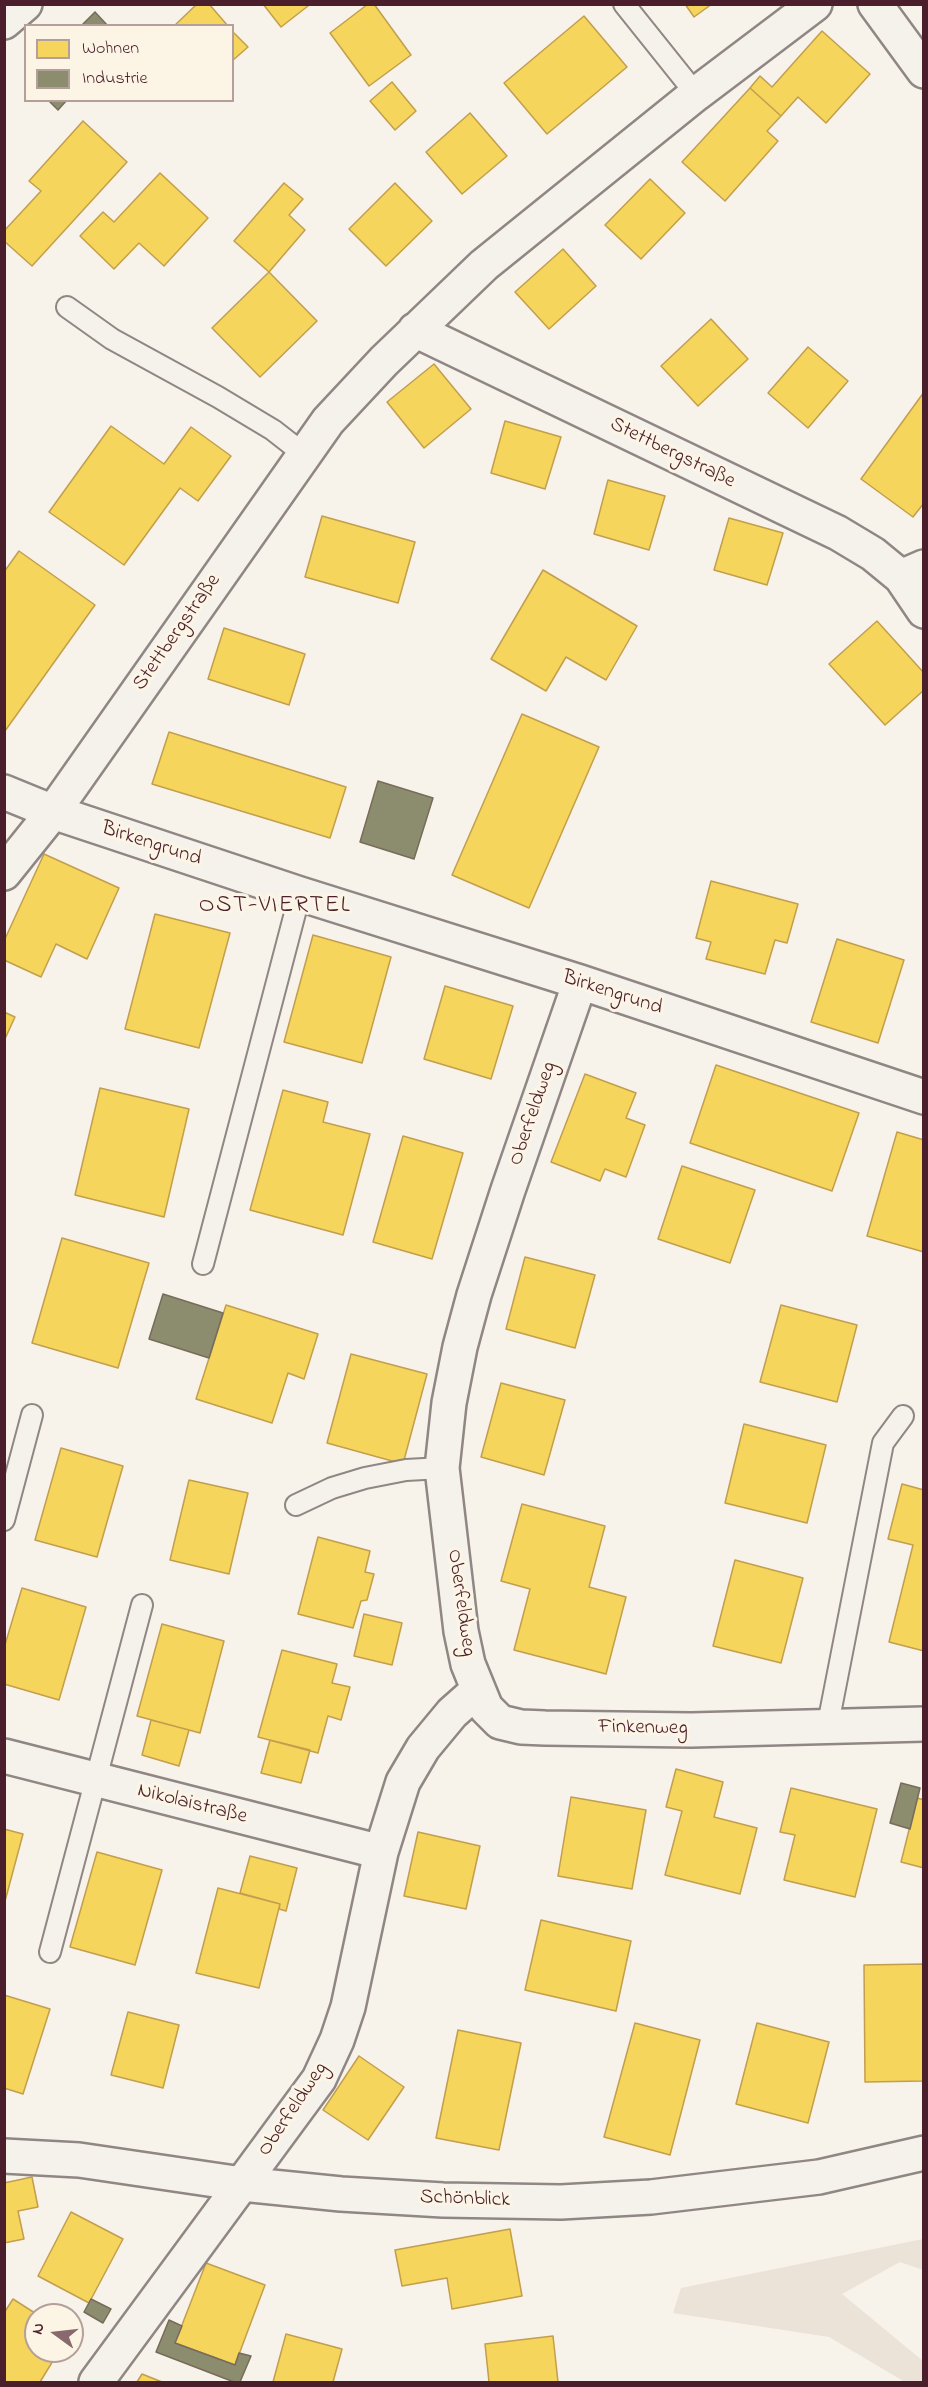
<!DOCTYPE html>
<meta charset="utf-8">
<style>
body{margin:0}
#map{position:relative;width:928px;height:2387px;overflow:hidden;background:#f7f3ea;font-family:"Indie Flower",sans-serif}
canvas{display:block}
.frame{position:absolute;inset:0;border:6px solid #4a1f2b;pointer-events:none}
.legend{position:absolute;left:24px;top:24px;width:210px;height:78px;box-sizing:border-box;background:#fcf5e5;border:2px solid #b59f9b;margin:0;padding:8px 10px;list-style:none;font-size:18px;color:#4a1f2b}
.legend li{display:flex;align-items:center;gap:12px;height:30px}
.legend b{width:30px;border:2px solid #b59f9b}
.north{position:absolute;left:24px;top:2303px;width:60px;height:60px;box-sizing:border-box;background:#fcf5e5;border:2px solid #b59f9b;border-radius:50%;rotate:285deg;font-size:16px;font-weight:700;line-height:24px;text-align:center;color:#4a1f2b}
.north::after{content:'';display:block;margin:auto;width:21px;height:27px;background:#87696e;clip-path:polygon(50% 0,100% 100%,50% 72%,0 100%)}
</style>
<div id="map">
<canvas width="928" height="2387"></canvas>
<div class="frame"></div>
<ul class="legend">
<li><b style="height:16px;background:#f6d55c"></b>Wohnen</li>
<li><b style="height:16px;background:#8c8c6e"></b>Industrie</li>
</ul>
<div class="north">N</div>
</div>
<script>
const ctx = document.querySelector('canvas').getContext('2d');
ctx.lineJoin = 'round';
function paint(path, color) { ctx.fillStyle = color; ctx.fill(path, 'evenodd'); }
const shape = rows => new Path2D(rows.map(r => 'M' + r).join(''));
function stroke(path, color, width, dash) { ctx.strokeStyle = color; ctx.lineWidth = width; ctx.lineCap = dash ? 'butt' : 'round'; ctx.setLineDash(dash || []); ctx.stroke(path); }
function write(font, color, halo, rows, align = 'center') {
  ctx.font = font + ' "Indie Flower",sans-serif'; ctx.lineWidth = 6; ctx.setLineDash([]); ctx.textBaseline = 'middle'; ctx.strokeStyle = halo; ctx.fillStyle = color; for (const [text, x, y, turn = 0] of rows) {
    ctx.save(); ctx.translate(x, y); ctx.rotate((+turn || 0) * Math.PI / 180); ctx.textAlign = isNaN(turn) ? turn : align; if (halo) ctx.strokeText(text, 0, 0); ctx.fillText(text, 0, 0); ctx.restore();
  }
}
const green = shape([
 [923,2239,923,2270,900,2262,842,2294,923,2361,923,2382,905,2382,829,2337,673,2313,681,2288]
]);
const homes = shape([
 [197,4,209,4,228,26,174,26,197,4],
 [263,4,307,4,308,6,281,27,263,4],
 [368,4,374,4,411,55,369,86,330,33,368,4],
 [685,4,712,4,694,17,685,4],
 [584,16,627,67,547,134,504,83,584,16],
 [232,31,248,47,232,61,232,31],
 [822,31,870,74,826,123,798,97,781,116,750,88,760,76,772,87,822,31],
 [392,82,416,111,395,130,370,101,392,82],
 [750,88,781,116,767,131,778,141,725,201,682,162,750,88],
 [470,113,507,156,462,194,426,152,470,113],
 [83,121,127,162,32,266,4,241,4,231,41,191,29,181,83,121],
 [160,173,208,218,164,266,139,243,114,269,80,236,103,212,114,222,160,173],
 [650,179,685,213,641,259,605,225,650,179],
 [284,183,303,199,289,215,305,230,269,272,234,241,284,183],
 [395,183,432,221,386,266,349,229,395,183],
 [563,249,596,286,549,329,515,292,563,249],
 [269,272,317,321,260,377,212,328,269,272],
 [711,319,748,359,698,406,661,366,711,319],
 [808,347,848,381,808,428,768,393,808,347],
 [434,364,471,409,424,448,387,402,434,364],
 [924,392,924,503,913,517,861,479,924,392],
 [505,421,561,437,545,489,491,473,505,421],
 [111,426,164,464,191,427,231,456,198,501,180,488,124,565,49,512,111,426],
 [608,480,665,496,649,550,594,534,608,480],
 [322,516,415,542,398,603,305,577,322,516],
 [729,518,783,533,767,585,714,570,729,518],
 [19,551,95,605,5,731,4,572,19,551],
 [543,570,637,626,606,680,566,657,546,691,491,659,543,570],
 [877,621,924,673,924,690,885,725,829,664,877,621],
 [224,628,305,654,289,705,208,679,224,628],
 [522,714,599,747,529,908,452,875,522,714],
 [169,732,346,787,330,838,152,784,169,732],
 [44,854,119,888,87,959,56,944,41,977,4,960,4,941,44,854],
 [711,881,798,904,787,943,775,940,765,974,706,959,711,942,696,938,711,881],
 [155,914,230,933,199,1048,125,1029,155,914],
 [313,935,391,957,362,1063,284,1042,313,935],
 [837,939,904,960,878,1043,811,1022,837,939],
 [445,986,513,1006,491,1079,424,1059,445,986],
 [4,1012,15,1017,4,1041,4,1012],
 [716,1065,859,1113,832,1191,690,1143,716,1065],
 [585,1074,636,1093,626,1118,645,1125,626,1177,605,1169,600,1181,551,1162,585,1074],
 [100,1088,189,1109,164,1217,75,1195,100,1088],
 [283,1090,328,1102,323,1122,370,1134,343,1235,250,1210,283,1090],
 [897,1132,924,1140,924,1252,867,1236,897,1132],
 [403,1136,463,1153,432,1259,373,1242,403,1136],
 [682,1166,755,1190,730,1263,658,1239,682,1166],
 [62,1238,149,1263,118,1368,32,1343,62,1238],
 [525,1257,595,1275,575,1348,506,1329,525,1257],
 [226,1305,318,1334,304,1379,288,1373,272,1423,196,1399,226,1305],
 [781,1305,857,1325,837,1402,760,1382,781,1305],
 [351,1354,427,1374,403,1464,327,1443,351,1354],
 [501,1383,565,1400,544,1475,481,1457,501,1383],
 [744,1424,826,1445,807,1523,725,1503,744,1424],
 [61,1448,123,1466,97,1557,35,1540,61,1448],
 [189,1480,248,1493,229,1574,170,1560,189,1480],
 [902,1484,924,1490,924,1651,889,1642,913,1545,888,1539,902,1484],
 [522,1504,605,1526,589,1587,626,1597,606,1674,514,1650,530,1589,501,1581,522,1504],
 [318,1537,370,1551,365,1572,374,1574,367,1600,361,1601,353,1628,298,1614,318,1537],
 [735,1560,803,1578,781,1663,713,1646,735,1560],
 [22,1588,86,1607,59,1700,4,1684,4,1648,22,1588],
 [364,1614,402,1623,392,1665,354,1656,364,1614],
 [162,1624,224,1641,200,1733,137,1716,162,1624],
 [282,1650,337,1664,332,1683,350,1687,341,1720,328,1716,318,1753,258,1737,282,1650],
 [151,1720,189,1730,179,1766,142,1755,151,1720],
 [270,1740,310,1750,301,1783,261,1773,270,1740],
 [676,1769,723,1782,714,1817,757,1828,740,1894,665,1875,682,1811,666,1807,676,1769],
 [791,1788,877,1809,855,1897,784,1880,795,1835,780,1832,791,1788],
 [571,1797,646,1810,632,1889,558,1876,571,1797],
 [917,1798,924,1800,924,1868,901,1862,917,1798],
 [4,1829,23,1834,4,1905,4,1829],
 [418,1832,480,1846,466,1909,404,1896,418,1832],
 [97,1852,162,1870,135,1965,70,1947,97,1852],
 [250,1856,297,1868,286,1911,279,1909,280,1904,240,1893,250,1856],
 [218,1888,280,1904,259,1988,196,1973,218,1888],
 [541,1920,631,1941,616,2011,525,1990,541,1920],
 [924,1964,924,2081,865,2082,864,1965,924,1964],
 [4,1995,50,2009,23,2094,4,2088,4,1995],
 [128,2012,179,2025,163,2088,111,2075,128,2012],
 [635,2023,700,2040,670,2155,604,2137,635,2023],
 [757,2023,829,2042,808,2123,736,2104,757,2023],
 [458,2030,521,2043,499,2150,436,2138,458,2030],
 [359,2056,404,2087,368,2140,323,2110,359,2056],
 [32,2177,38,2207,18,2211,24,2239,4,2243,4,2183,32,2177],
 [71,2212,123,2239,89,2303,38,2276,71,2212],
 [510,2229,522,2296,452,2309,447,2278,402,2286,395,2250,510,2229],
 [206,2263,265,2285,235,2365,175,2343,206,2263],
 [13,2299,38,2315,36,2315,36,2351,59,2351,40,2382,4,2382,4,2313,13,2299],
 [286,2334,342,2349,333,2382,273,2382,286,2334],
 [553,2336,558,2382,489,2382,485,2344,553,2336],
 [142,2374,162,2382,137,2382,142,2374]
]);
const industry = shape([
 [95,12,108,26,81,26,95,12],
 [48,100,67,100,58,110,48,100],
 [378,781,433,798,414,859,360,842,378,781],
 [163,1294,223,1313,209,1358,149,1339,163,1294],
 [901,1783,920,1788,910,1829,890,1823,901,1783],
 [91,2299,111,2309,103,2323,84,2312,91,2299],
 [169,2320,182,2326,175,2343,235,2365,239,2353,251,2356,240,2382,234,2382,156,2352,169,2320]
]);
const service = shape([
 [624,4,696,94],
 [67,307,112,339,218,397,273,430,305,455],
 [203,1264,300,894],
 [296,1505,332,1488,365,1478,406,1470,442,1468],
 [4,1520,32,1415],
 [827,1729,883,1443,903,1416],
 [50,1952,142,1605]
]);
const minor = shape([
 [875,4,924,71],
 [415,330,838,533,873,554,901,577,924,567],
 [901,577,924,611],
 [4,792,53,812,300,894,580,982,924,1097],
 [4,873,53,812,328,421,384,361,484,265,696,94,815,4],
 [580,982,508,1190,474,1295,460,1347,449,1403,442,1468,461,1631,468,1664,486,1708,500,1722,521,1727,545,1728,691,1730,924,1724],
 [4,1756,381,1852],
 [4,2156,79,2160,242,2184,341,2194,443,2200,561,2202,651,2197,819,2177,924,2153],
 [96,2382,319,2079,337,2040,348,2007,381,1852,403,1782,423,1748,452,1713,478,1690]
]);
const tertiary = shape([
 [4,22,25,4]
]);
const streetNames = [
 ["Stettbergstraße",672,454,26],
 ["Stettbergstraße",178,633,-55],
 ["Birkengrund",151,845,18],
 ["Birkengrund",612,994,18],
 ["Oberfeldweg",534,1114,-71],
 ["Oberfeldweg",460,1603,82],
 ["Finkenweg",643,1729,1],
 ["Nikolaistraße",192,1805,14],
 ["Oberfeldweg",294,2110,-56],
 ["Schönblick",465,2200,2]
];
const quarterNames = [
 ["OST-VIERTEL",275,907]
];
paint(green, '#ebe2d8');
paint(homes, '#f6d55c');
stroke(homes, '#c29e4d', 1.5);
paint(industry, '#8c8c6e');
stroke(industry, '#786b5a', 1.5);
stroke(service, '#908684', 24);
stroke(minor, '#908684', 38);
stroke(tertiary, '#908684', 38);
stroke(service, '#f5f2ec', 20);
stroke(minor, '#f5f2ec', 33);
stroke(tertiary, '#f5f2ec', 33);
write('21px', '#4a1f2b', '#fcf5e5', streetNames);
ctx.letterSpacing = '1.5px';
write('24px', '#4a1f2b', '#fcf5e5', quarterNames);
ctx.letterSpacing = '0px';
</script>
